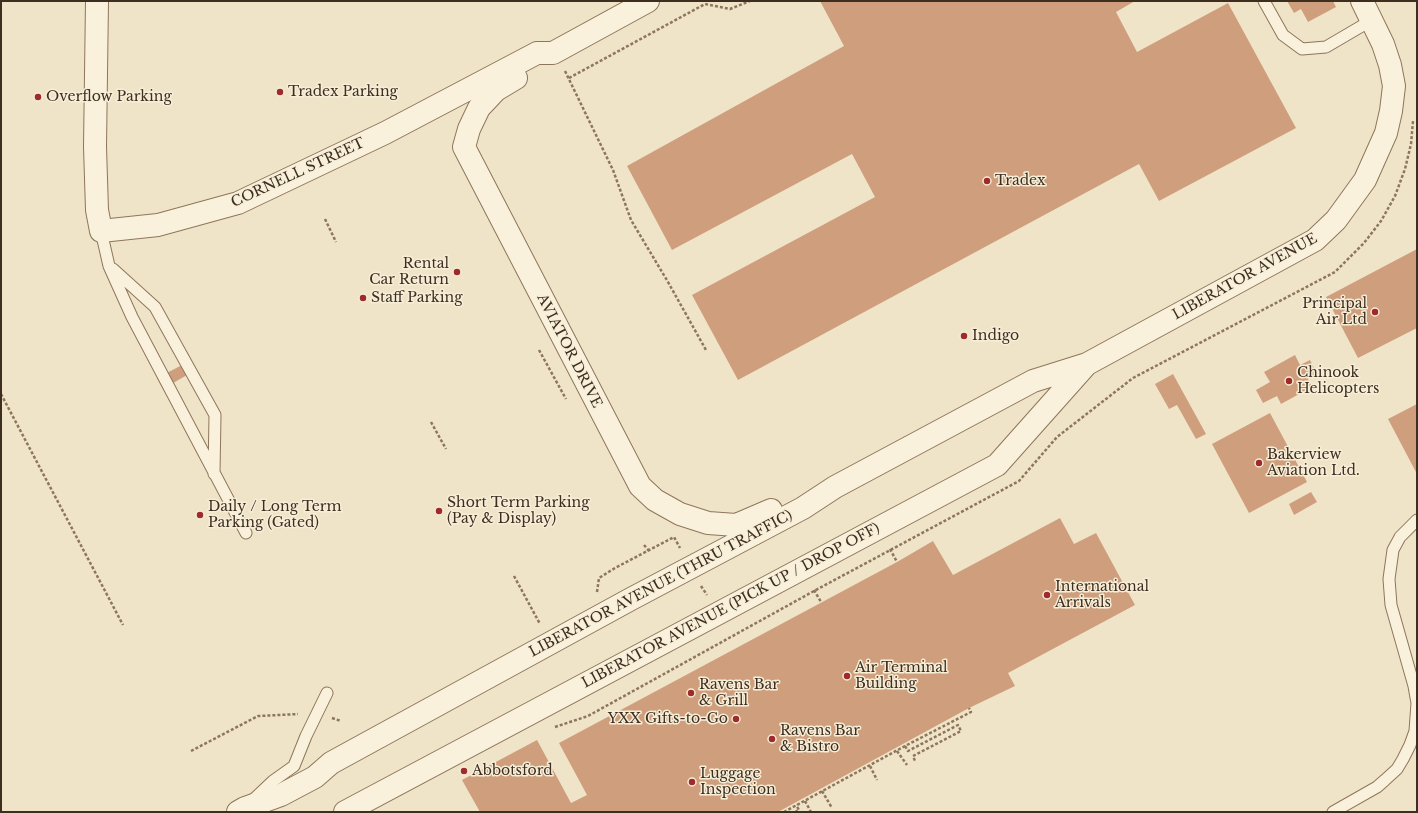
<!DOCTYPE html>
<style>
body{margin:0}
#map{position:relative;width:1418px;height:813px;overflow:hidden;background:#f0e4c8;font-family:"Libre Baskerville",serif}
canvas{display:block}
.frame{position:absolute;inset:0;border:2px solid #3d2e20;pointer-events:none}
</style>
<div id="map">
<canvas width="1418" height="813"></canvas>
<div class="frame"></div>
</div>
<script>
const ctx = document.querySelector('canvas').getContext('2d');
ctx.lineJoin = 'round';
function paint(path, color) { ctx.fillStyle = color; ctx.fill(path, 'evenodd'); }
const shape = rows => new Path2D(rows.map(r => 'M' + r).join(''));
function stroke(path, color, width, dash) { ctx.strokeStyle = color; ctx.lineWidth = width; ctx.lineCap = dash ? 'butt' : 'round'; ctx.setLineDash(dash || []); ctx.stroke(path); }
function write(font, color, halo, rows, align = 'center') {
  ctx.font = font + ' "Libre Baskerville",serif'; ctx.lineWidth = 3; ctx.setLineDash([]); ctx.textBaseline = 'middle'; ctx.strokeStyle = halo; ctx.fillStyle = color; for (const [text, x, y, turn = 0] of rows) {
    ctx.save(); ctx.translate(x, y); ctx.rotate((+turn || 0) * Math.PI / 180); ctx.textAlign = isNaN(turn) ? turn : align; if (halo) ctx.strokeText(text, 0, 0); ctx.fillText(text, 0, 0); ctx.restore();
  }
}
const building = shape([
 [820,1,1135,1,1116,12,1137,52,1228,3,1296,128,1159,201,1139,164,738,380,692,295,875,197,852,154,672,250,627,166,844,46],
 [1287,1,1333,1,1336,7,1308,22,1301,9,1294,13],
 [1417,249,1417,328,1358,358,1326,297],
 [1295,355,1300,365,1310,360,1317,374,1308,379,1312,387,1281,404,1277,396,1263,403,1256,390,1270,382,1264,372],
 [182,365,187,375,163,389,157,378],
 [1173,374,1206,434,1196,439,1177,405,1169,409,1155,384],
 [1417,404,1417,474,1388,419],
 [1270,413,1307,482,1249,513,1212,444],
 [1311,492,1317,502,1294,515,1289,504],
 [1060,518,1074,544,1096,533,1135,605,1008,673,1015,686,969,708,778,812,480,812,462,780,537,740,571,803,587,795,559,743,897,562,933,541,953,575]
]);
const path = shape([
 [565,71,613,170,631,220,668,282,706,350],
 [569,78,705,4,730,9,750,1],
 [325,219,336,242],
 [539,350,566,399],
 [1,394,123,625],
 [431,422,446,449],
 [644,545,649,551],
 [890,549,897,562],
 [514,576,540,624],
 [701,586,707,595],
 [814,590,821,602],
 [597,592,599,578,615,568,674,537,680,548],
 [332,718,341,721],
 [555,727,588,716,814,591,1019,481,1057,437,1133,378,1335,272,1364,243,1381,221,1395,196,1405,169,1411,144,1413,121],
 [905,746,908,751,958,725,961,731,913,756,915,761],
 [191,751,258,716,298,714],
 [897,751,907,765],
 [870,766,877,780],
 [822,791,832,808],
 [805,801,811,812],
 [784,812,905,746,971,712,969,708],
 [795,812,799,810,796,805]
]);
const lane = shape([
 [1264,1,1283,35,1302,49,1326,47,1372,20],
 [101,231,109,266,132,317,246,533],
 [113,269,155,307,215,415,214,474],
 [254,799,273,781,294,766,306,736,327,693],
 [1333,812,1377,787,1385,780,1397,769,1403,759,1410,745,1415,731,1417,703,1414,686,1391,605,1389,579,1393,550,1400,537,1417,520]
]);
const street = shape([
 [97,1,95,147,97,210,101,231,158,225,238,203,385,133,537,53,553,53,648,1],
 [516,78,496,90,479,108,469,129,464,147,640,486,655,500,680,514,708,523,736,525,771,510],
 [238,812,245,808,281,795,315,777,331,763,631,599,803,508,835,487,1033,381,1087,364,1315,240,1336,220,1365,180,1386,133,1391,111,1394,86,1390,65,1383,44,1362,1],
 [345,812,997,465,1086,365]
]);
const markers = [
 [280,92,4,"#9e2a2b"],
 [38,97,4,"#9e2a2b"],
 [987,181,4,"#9e2a2b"],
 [457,272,4,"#9e2a2b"],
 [363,298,4,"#9e2a2b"],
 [1375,312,4,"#9e2a2b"],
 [964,336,4,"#9e2a2b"],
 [1289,381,4,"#9e2a2b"],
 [1259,463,4,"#9e2a2b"],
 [439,511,4,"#9e2a2b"],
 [200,515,4,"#9e2a2b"],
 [1047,595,4,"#9e2a2b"],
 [847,676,4,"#9e2a2b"],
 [691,693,4,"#9e2a2b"],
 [736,719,4,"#9e2a2b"],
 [772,739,4,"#9e2a2b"],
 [464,771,4,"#9e2a2b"],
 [692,782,4,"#9e2a2b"]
];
const poiNames = [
 ["Tradex Parking",288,92],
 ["Overflow Parking",46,97],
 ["Tradex",995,181],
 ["Rental",449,264,"right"],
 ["Car Return",449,280,"right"],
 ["Staff Parking",371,298],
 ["Principal",1367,304,"right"],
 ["Air Ltd",1367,320,"right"],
 ["Indigo",972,336],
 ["Chinook",1297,373],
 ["Helicopters",1297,389],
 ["Bakerview",1267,455],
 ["Aviation Ltd.",1267,471],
 ["Short Term Parking",447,503],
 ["(Pay & Display)",447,519],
 ["Daily / Long Term",208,507],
 ["Parking (Gated)",208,523],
 ["International",1055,587],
 ["Arrivals",1055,603],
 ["Air Terminal",855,668],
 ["Building",855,684],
 ["Ravens Bar",699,685],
 ["& Grill",699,701],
 ["YXX Gifts-to-Go",728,719,"right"],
 ["Ravens Bar",780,731],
 ["& Bistro",780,747],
 ["Abbotsford",472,771],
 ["Luggage",700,774],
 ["Inspection",700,790]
];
const streetNames = [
 ["CORNELL STREET",298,173,-25],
 ["LIBERATOR AVENUE",1245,277,-29],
 ["AVIATOR DRIVE",569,351,63],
 ["LIBERATOR AVENUE (THRU TRAFFIC)",661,584,-28],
 ["LIBERATOR AVENUE (PICK UP / DROP OFF)",731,606,-28]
];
paint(building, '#cf9f7d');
stroke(lane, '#8d765c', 13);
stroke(street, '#8d765c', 24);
stroke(path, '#8d765c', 2.5, [3, 2]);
stroke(lane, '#faf1dc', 11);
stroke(street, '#faf1dc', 22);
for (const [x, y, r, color] of markers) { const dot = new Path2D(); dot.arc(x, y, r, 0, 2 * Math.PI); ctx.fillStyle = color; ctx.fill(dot); stroke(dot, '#f7eed8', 1.5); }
write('14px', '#3d2e20', '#f7eed8', poiNames, 'left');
write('14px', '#3d2e20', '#f7eed8', streetNames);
</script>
